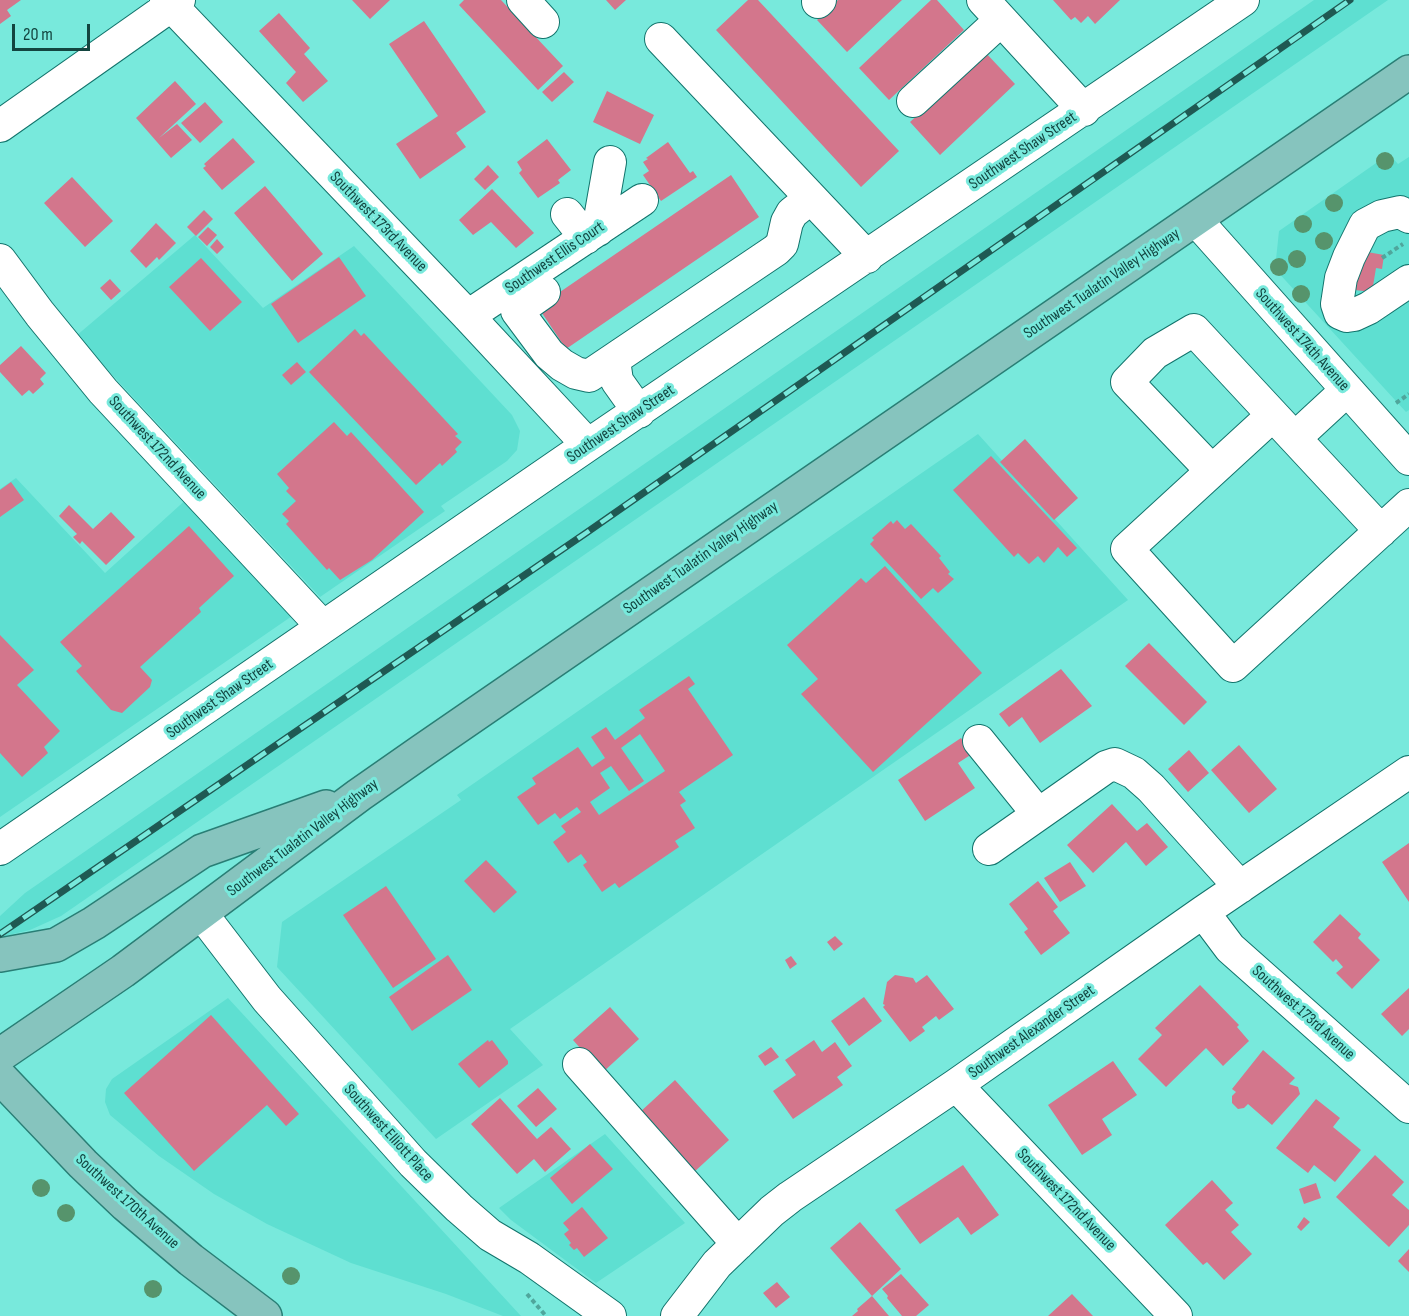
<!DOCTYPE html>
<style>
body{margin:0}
#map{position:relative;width:1409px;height:1316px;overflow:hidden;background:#78e9dc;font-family:"Sofia Sans Condensed",sans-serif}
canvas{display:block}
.scale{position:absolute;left:12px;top:24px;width:78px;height:27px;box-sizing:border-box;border:3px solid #134540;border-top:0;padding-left:8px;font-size:18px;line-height:21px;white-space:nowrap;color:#134540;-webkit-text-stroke:4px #78e9dc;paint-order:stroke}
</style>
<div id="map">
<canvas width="1409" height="1316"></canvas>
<div class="scale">20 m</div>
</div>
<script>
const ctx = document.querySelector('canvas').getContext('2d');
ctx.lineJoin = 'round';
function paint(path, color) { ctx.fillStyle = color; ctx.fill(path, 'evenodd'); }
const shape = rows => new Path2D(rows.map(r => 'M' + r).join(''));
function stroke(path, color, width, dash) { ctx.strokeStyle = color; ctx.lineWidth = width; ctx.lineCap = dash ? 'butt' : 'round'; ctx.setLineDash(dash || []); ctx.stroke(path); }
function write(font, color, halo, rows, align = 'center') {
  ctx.font = font + ' "Sofia Sans Condensed",sans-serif'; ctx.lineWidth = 6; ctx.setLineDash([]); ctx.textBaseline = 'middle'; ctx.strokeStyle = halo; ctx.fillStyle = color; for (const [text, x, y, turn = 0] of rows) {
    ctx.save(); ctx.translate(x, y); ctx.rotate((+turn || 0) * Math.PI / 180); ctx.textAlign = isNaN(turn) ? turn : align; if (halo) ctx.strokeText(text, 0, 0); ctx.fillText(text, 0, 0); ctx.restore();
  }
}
const built = shape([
 [1314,0,1388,0,61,916,30,930,0,937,0,916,25,893],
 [1389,154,1398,164,1409,157,1409,410,1406,412,1275,269,1279,231],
 [195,235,263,308,354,246,512,415,520,431,517,450,507,461,441,506,445,511,320,597,76,336],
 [978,434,1128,600,510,1029,543,1065,436,1139,277,967,282,922,461,800,457,795],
 [16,478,105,573,190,496,295,614,0,817,0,489],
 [228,998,521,1316,503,1316,446,1294,351,1263,267,1224,214,1194,159,1156,110,1115,105,1102,106,1089,112,1079],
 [605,1134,685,1223,596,1283,511,1220,499,1208]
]);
const building = shape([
 [0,0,21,0,7,10,11,16,0,24],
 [352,0,390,0,370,19],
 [464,0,501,0,563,66,538,90,459,5],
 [606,0,626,0,615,10],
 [748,0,758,0,899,151,861,187,716,30],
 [838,0,902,0,847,52,817,20],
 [931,0,937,0,964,30,889,100,859,68],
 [1053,0,1120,0,1095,24,1088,16,1081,23,1075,17,1071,20],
 [279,13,310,48,304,54,328,81,303,102,286,83,296,72,259,31],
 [424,21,486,112,456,133,466,147,420,179,396,144,438,116,389,44],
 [985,52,1015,84,940,155,910,122],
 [564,72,574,82,552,102,542,92],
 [175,81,196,104,159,138,177,124,192,140,171,158,136,118],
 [607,91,654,115,640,144,593,122],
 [205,102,223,122,200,143,181,123],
 [233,138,255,162,222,190,203,168,206,166,204,164],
 [547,139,571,170,558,180,560,183,538,198,519,173,522,170,517,162],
 [668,142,690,173,693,171,697,177,661,201,643,175,649,171,643,162,648,159,646,158],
 [488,165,499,177,485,190,474,179],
 [731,175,759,217,566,349,538,307],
 [72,177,113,221,85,247,44,203],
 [265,186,323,254,292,281,234,213],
 [492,189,534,233,516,248,491,222,473,235,459,220],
 [204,210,213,219,196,236,187,227],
 [156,223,176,243,159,260,157,257,146,268,130,251],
 [208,227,217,235,207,246,198,237],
 [217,239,224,247,217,254,210,247],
 [1356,250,1384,255,1382,269,1376,268,1372,292,1355,290,1360,264],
 [339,257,366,296,298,343,271,304],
 [201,258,242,302,210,331,169,287],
 [110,279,121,291,111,300,100,288],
 [355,329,361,336,364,333,458,434,455,436,462,442,455,449,457,452,442,466,440,463,416,485,309,372],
 [21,346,46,373,40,379,44,384,33,394,29,390,22,396,0,372,0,365],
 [297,362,306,372,291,385,282,375],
 [334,422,347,436,351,432,424,512,372,560,340,580,329,568,327,570,286,524,289,521,282,514,296,501,286,491,289,488,277,474],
 [1025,439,1078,498,1054,520,1000,462],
 [991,456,1077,548,1067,557,1058,547,1044,563,1038,556,1029,564,1018,553,1014,557,953,490],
 [11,482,24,500,0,517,0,490],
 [69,505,93,529,111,512,135,537,106,565,82,541,80,544,73,537,77,534,59,516],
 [897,520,905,529,911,524,941,556,939,558,950,572,948,574,954,579,938,593,933,588,921,599,870,544,874,540,872,538,891,521,893,524],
 [189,526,234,576,199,608,201,612,140,667,152,680,150,687,122,713,111,710,76,671,82,666,60,642],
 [885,566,982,673,873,772,801,694,818,679,787,645,861,578,866,583],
 [0,635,34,670,17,685,60,731,44,747,48,753,22,777,0,753],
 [1149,643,1207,702,1184,725,1125,666],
 [1061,669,1092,706,1040,743,1022,717,1009,727,999,714],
 [689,676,695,684,688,689,733,755,679,792,686,801,680,805,695,828,675,841,679,847,619,888,615,883,602,892,583,865,587,862,581,854,568,863,553,842,566,832,561,826,581,812,577,807,560,819,555,813,538,825,517,797,536,784,532,778,578,747,592,767,605,758,591,737,606,727,615,740,645,718,639,710],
 [640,734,665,771,599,815,590,802,610,788,600,773,611,766,629,791,644,781,621,748],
 [961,738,972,754,958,763,975,788,925,821,898,780],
 [1239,745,1277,789,1249,813,1211,770],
 [1189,750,1209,773,1188,792,1168,769],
 [1112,804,1137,831,1147,823,1168,847,1146,866,1126,842,1093,873,1067,845],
 [1409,843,1409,902,1382,862],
 [486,860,517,892,494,913,464,881],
 [1070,862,1086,886,1060,902,1044,878],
 [1038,881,1058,907,1053,911,1070,933,1041,955,1024,932,1028,929,1009,904],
 [386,886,436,959,393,988,343,915],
 [1340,914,1361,934,1358,938,1380,960,1352,989,1336,973,1343,967,1336,959,1333,962,1313,942],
 [835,936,843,944,834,951,827,942],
 [448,955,472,990,412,1031,389,997],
 [791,956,797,964,790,969,785,960],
 [895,975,913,978,916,983,927,975,954,1009,939,1020,936,1016,922,1027,925,1031,910,1042,883,1007,885,1005,883,1004,887,982],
 [1200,985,1239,1025,1237,1027,1249,1041,1223,1066,1206,1048,1166,1087,1138,1059,1162,1035,1155,1028],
 [1409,988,1409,1029,1402,1036,1381,1014],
 [864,997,882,1021,849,1046,831,1021],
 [610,1007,639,1039,602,1073,573,1040],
 [211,1015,299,1114,286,1126,267,1105,194,1171,124,1093],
 [488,1040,489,1042,492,1040,508,1061,508,1064,479,1088,458,1064],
 [814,1040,822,1052,835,1042,852,1066,837,1077,843,1085,793,1119,773,1091,796,1075,785,1060],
 [771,1047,779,1057,765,1066,758,1056],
 [1263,1050,1295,1078,1289,1084,1298,1087,1300,1094,1272,1125,1248,1104,1244,1108,1238,1109,1232,1103,1232,1096,1236,1092,1232,1089],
 [1113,1061,1137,1095,1102,1119,1112,1135,1082,1155,1048,1105],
 [675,1080,729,1140,693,1173,639,1113],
 [538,1088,557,1109,536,1127,517,1106],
 [500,1098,537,1139,551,1127,571,1149,545,1172,534,1159,517,1174,471,1124],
 [1316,1099,1340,1118,1333,1127,1361,1150,1335,1182,1314,1165,1308,1173,1276,1148],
 [590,1144,613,1169,572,1204,550,1178],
 [1375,1155,1404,1182,1392,1195,1409,1210,1409,1225,1389,1247,1336,1197],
 [963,1165,999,1215,971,1235,958,1217,920,1244,895,1210],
 [1212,1180,1233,1203,1225,1210,1239,1225,1231,1232,1252,1254,1224,1280,1207,1262,1203,1265,1165,1225],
 [1316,1183,1321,1198,1304,1204,1299,1189],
 [582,1207,608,1238,584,1257,577,1248,574,1250,569,1245,571,1243,564,1234,569,1230,563,1223],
 [1304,1217,1310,1222,1301,1231,1297,1227],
 [860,1222,901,1269,872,1296,889,1316,852,1316,858,1311,857,1309,872,1296,830,1248],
 [1409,1249,1409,1272,1398,1261],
 [901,1274,929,1305,916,1316,902,1316,887,1298,888,1296,882,1289],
 [777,1282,790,1297,776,1308,763,1293],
 [1072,1294,1093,1316,1048,1316]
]);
const path = shape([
 [1382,258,1403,244],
 [1396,403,1409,394],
 [527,1294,546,1316]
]);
const minor = shape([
 [166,0,468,316,588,445],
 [523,0,543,22],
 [983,0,1084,110],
 [818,2,820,0],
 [661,39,867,257],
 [913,101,1001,20],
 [0,126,179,0],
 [567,214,586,238],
 [1409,217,1400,212,1382,216,1365,225,1349,257,1341,278,1337,304,1340,313,1347,316,1354,315,1369,308,1409,281],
 [1196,220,1409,459],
 [598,230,610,162],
 [0,260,40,314,103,391,323,627],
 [544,292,517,311,549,354,562,365,576,373,589,376,776,250,782,244,787,222,792,213,811,198],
 [468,316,642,200],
 [614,360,617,381,639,412],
 [1295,438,1347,390],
 [1212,471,1127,382,1155,353,1194,330,1273,415],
 [1381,531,1273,415,1127,549,1233,666,1409,505],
 [979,741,1038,814],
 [0,849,588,445,1243,0],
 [989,849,1106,767,1115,764,1134,773,1151,788,1240,887],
 [1203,912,1230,948,1409,1107],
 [201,913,267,999,413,1163,459,1208,490,1235,529,1258,610,1316],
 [579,1064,738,1244],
 [956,1085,1176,1316],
 [677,1316,717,1264,772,1211,790,1197,956,1085,1203,912,1409,772]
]);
const major = shape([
 [0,955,56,945,94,923,202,851,326,807],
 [0,1055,123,971,359,795,422,751,1409,72],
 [0,1077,83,1164,126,1205,191,1260,265,1316]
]);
const rail = shape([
 [0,934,586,533,1350,0]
]);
const trees = [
 [1385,161],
 [1334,203],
 [1303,224],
 [1324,241],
 [1297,259],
 [1279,267],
 [1301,294],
 [41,1188],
 [66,1213],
 [291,1276],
 [153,1289]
];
const streetNames = [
 ["Southwest Shaw Street",1023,151,-34],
 ["Southwest 173rd Avenue",378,222,46],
 ["Southwest Ellis Court",555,258,-34],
 ["Southwest Tualatin Valley Highway",1102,284,-34],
 ["Southwest 174th Avenue",1302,340,48],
 ["Southwest Shaw Street",621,424,-34],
 ["Southwest 172nd Avenue",157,448,47],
 ["Southwest Tualatin Valley Highway",701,558,-35],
 ["Southwest Shaw Street",220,699,-35],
 ["Southwest Tualatin Valley Highway",303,838,-37],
 ["Southwest 173rd Avenue",1303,1013,42],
 ["Southwest Alexander Street",1032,1032,-35],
 ["Southwest Elliott Place",388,1133,48],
 ["Southwest 172nd Avenue",1066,1200,46],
 ["Southwest 170th Avenue",127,1202,42]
];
paint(built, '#5edfd1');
paint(building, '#d3768c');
stroke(minor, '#12746c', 34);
stroke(major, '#297e75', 36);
stroke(path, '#4fa69c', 4, [4.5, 3]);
stroke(minor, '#fff', 32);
stroke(major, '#86c4be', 33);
stroke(rail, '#1f5953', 7);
stroke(rail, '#78e9dc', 4.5, [14]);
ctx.fillStyle = '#56946c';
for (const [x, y] of trees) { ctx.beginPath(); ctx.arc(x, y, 9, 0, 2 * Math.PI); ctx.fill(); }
write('16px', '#134540', '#78e9dc', streetNames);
</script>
